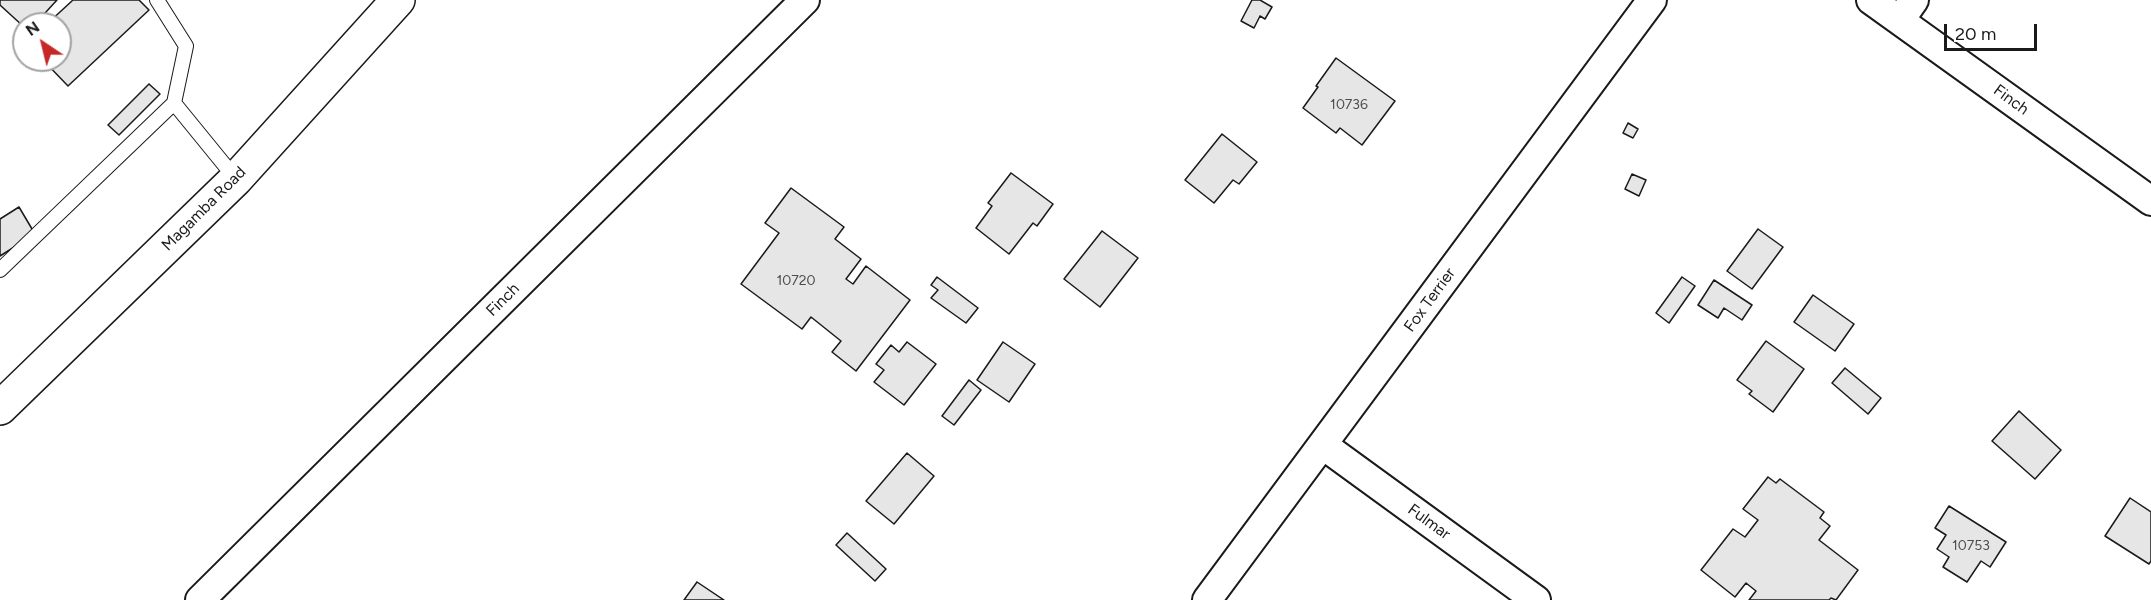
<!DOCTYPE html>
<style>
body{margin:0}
#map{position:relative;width:2151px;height:600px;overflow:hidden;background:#fff;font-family:Figtree,sans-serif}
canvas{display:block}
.north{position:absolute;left:12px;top:12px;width:60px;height:60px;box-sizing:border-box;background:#fff;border:2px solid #a3a3a3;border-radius:50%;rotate:325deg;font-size:16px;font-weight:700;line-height:24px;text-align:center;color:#1a1a1a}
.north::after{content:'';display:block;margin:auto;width:21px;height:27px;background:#c62828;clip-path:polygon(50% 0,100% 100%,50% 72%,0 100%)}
.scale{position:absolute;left:1944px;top:24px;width:93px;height:27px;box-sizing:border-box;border:3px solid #1a1a1a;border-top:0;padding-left:8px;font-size:18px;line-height:21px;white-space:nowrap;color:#1a1a1a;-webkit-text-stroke:4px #fff;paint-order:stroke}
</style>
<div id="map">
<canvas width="2151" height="600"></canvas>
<div class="north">N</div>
<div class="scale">20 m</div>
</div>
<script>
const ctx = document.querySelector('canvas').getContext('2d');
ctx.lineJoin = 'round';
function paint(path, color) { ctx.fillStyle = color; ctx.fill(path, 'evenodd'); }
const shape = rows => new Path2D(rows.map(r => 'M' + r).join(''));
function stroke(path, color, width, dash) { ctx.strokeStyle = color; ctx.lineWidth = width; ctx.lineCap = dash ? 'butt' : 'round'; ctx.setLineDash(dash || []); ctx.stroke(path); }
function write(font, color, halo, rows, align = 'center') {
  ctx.font = font + ' Figtree,sans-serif'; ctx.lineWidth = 4.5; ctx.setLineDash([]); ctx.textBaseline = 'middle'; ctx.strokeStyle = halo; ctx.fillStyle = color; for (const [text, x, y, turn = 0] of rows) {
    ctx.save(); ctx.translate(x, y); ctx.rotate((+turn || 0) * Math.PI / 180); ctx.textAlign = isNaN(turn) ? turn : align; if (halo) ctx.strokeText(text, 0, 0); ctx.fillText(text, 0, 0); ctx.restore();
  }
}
const building = shape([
 [0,0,57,0,35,24,24,24,24,27,0,5,0,0],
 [73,0,139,0,149,10,68,86,43,60,60,60,60,24,47,24,73,0],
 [1252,0,1260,0,1272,7,1265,19,1260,16,1254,28,1241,21,1252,0],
 [1336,58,1395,101,1362,145,1340,128,1336,133,1303,108,1318,87,1316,86,1336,58],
 [149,84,160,94,119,135,108,125,149,84],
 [1628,123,1638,129,1633,138,1623,133,1628,123],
 [1222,134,1257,162,1239,184,1233,180,1214,203,1185,180,1222,134],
 [1011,173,1053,204,1037,226,1033,223,1009,254,976,228,992,206,988,203,1011,173],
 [1632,174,1646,180,1639,196,1625,189,1632,174],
 [791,188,844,227,835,239,861,259,846,279,853,284,866,266,910,300,856,371,832,352,841,341,811,317,802,329,741,284,779,233,765,223,791,188],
 [19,207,35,234,0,256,0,219,19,207],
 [1758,229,1783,247,1752,289,1727,271,1758,229],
 [1102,231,1138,258,1100,307,1064,279,1102,231],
 [937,277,978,308,966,323,931,298,938,290,931,285,937,277],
 [1682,277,1695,286,1669,323,1656,313,1682,277],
 [1714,280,1752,305,1742,320,1724,308,1718,318,1698,305,1714,280],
 [1813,295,1854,324,1835,351,1794,322,1813,295],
 [1766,341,1804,369,1773,412,1749,394,1752,391,1737,380,1766,341],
 [907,342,936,364,904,405,874,382,884,370,876,364,891,345,899,352,907,342],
 [1003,342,1035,364,1009,402,977,380,1003,342],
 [1845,368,1881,398,1868,414,1832,383,1845,368],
 [969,380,981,390,954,425,942,416,969,380],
 [2019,411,2061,450,2035,479,1992,441,2019,411],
 [907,453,934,476,894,524,866,501,907,453],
 [1768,477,1776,483,1780,479,1824,512,1820,518,1830,526,1819,540,1858,570,1836,600,1831,598,1829,600,1749,600,1756,591,1746,583,1735,597,1701,570,1733,529,1745,537,1758,520,1743,509,1768,477],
 [2130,498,2151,512,2151,561,2149,564,2105,536,2130,498],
 [1949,506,2006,542,1990,567,1981,561,1967,582,1943,567,1949,557,1937,549,1946,535,1935,528,1949,506],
 [847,533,886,569,875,581,836,545,847,533],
 [697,582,724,600,684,600,697,582]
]);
const service = shape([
 [174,103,236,179],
 [0,270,174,103,186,46,157,0]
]);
const minor = shape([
 [1871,0,2151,201],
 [1900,20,1914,0],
 [1323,445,1536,600],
 [200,600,805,0],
 [1207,600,1652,0]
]);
const trunk = shape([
 [0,408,236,179,398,0]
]);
const numberNames = [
 ["10736",1349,105],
 ["10720",796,281],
 ["10753",1971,546]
];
const streetNames = [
 ["Finch",2011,100,36],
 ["Magamba Road",204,209,-45],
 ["Finch",503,300,-45],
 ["Fox Terrier",1430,300,-54],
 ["Fulmar",1429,522,36]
];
paint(building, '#e6e6e6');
stroke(building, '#1a1a1a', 1.5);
stroke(service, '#1a1a1a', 16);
stroke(minor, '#1a1a1a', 32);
stroke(trunk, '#1a1a1a', 36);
stroke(service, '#fff', 14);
stroke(minor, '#fff', 28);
stroke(trunk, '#fff', 33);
write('14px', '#4d4d4d', null, numberNames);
write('16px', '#1a1a1a', '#fff', streetNames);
</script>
